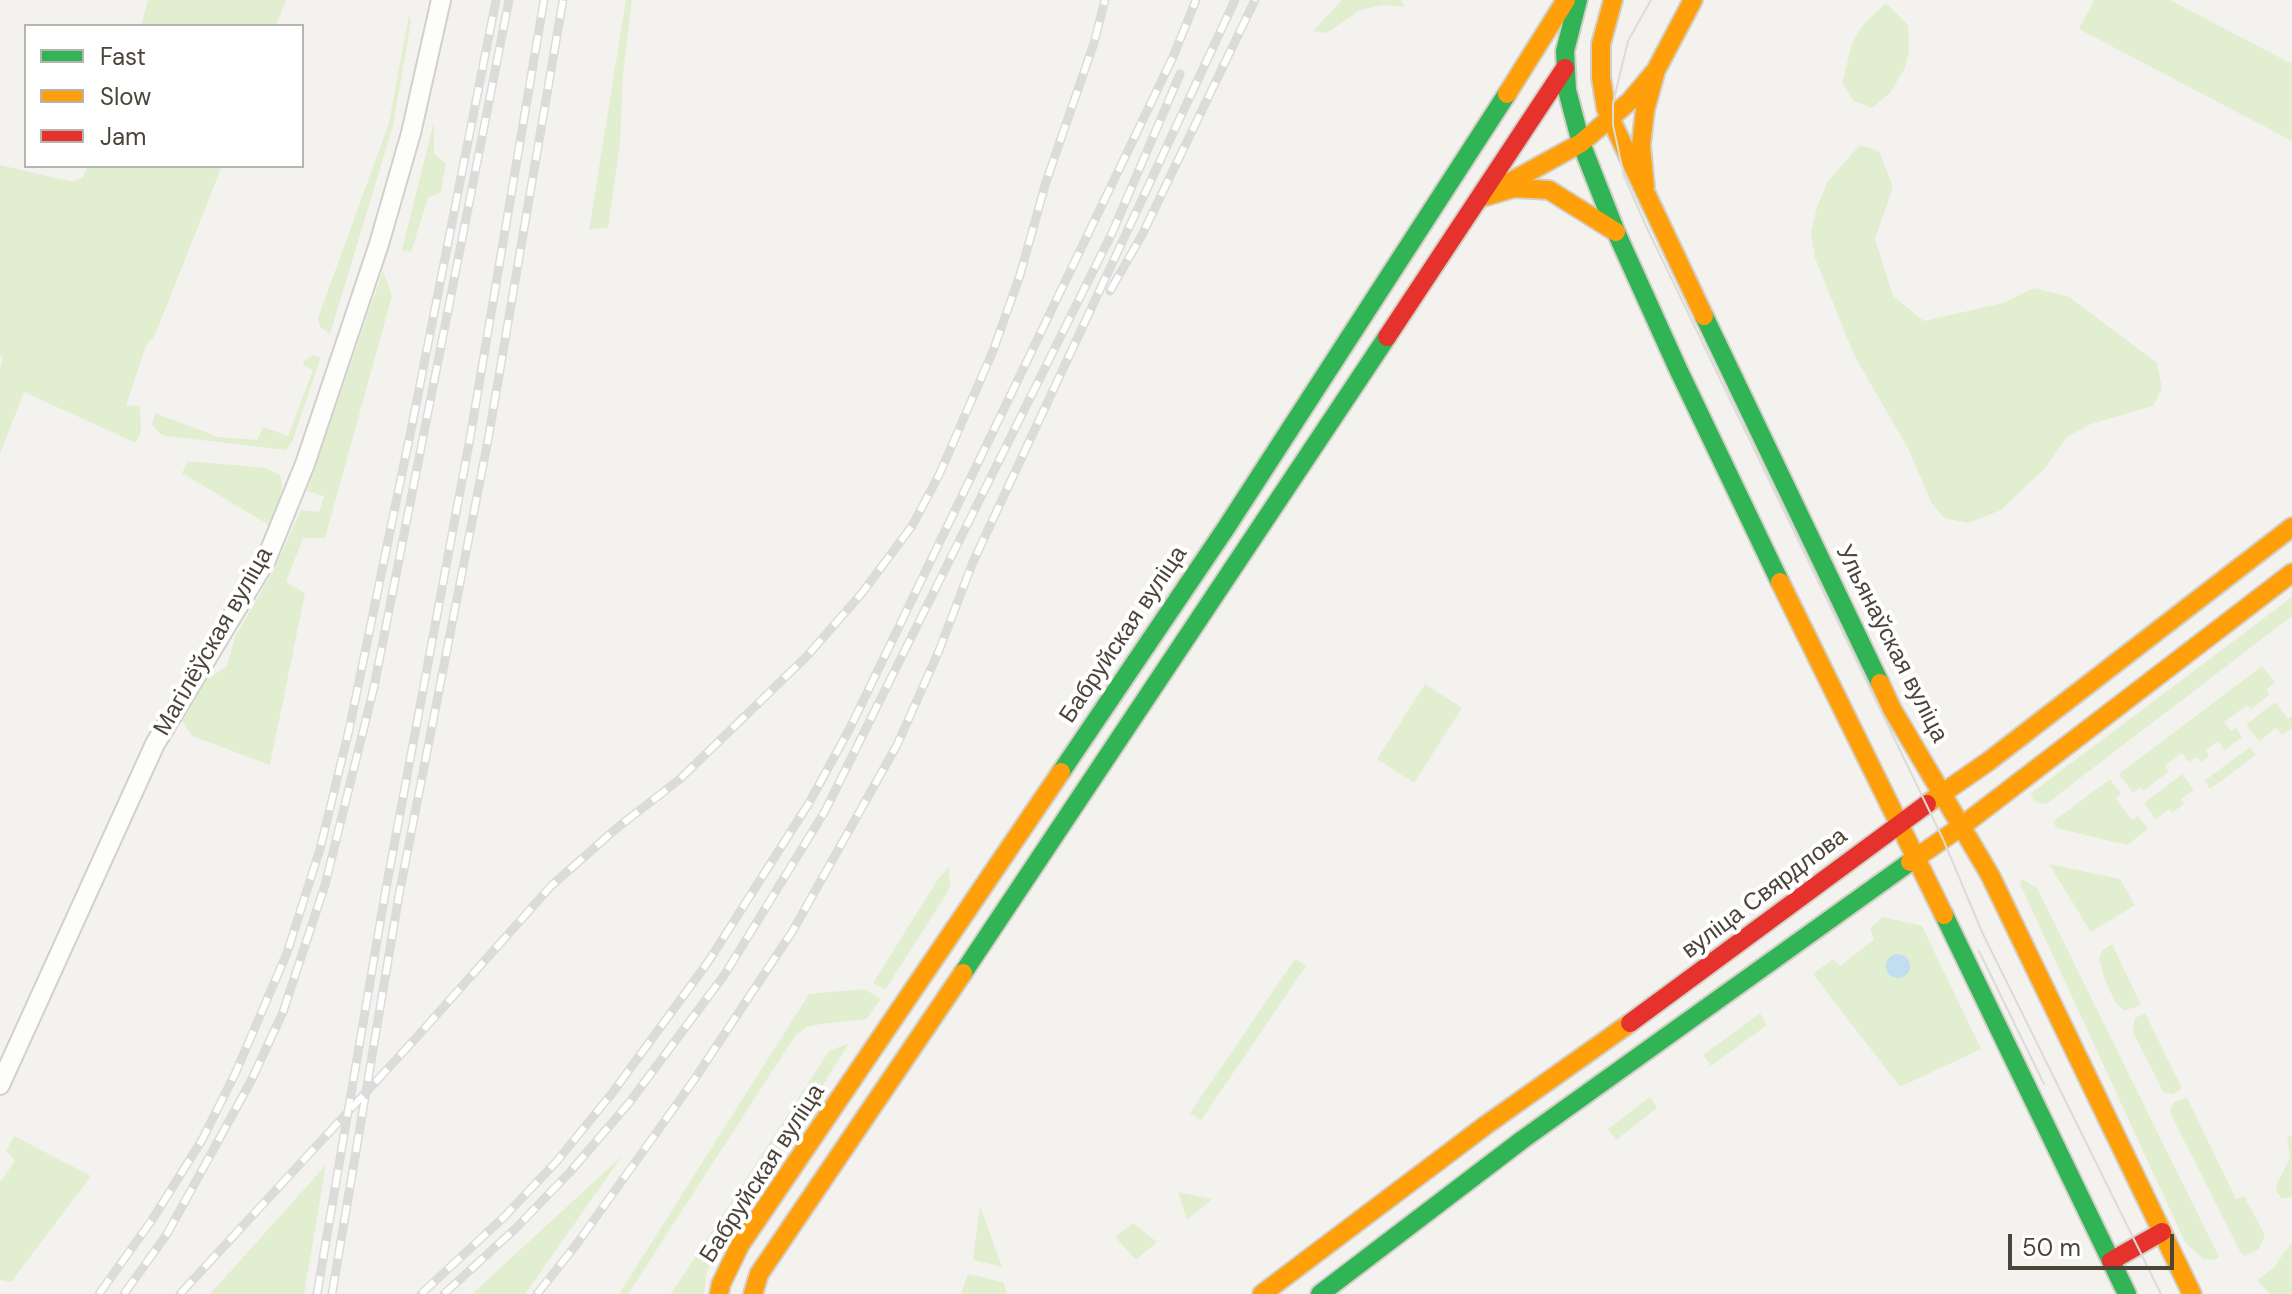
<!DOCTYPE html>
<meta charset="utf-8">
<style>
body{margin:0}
#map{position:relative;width:2292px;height:1294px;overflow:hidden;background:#f4f2ee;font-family:"DM Sans",sans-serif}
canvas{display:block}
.legend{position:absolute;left:24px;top:24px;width:280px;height:144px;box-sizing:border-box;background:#fff;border:2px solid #b7b4b0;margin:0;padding:10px 14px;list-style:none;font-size:24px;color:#4b4439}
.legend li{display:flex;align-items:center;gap:16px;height:40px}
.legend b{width:40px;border:2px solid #b7b4b0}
.scale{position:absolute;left:2008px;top:1234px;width:166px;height:36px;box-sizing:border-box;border:4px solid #4b4439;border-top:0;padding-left:10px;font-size:24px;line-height:28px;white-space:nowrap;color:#4b4439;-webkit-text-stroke:6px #fff;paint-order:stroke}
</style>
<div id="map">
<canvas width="2292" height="1294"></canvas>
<ul class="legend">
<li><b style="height:10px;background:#30b455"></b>Fast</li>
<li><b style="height:10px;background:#ff9f0a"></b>Slow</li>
<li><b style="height:10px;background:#e5322d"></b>Jam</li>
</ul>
<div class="scale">50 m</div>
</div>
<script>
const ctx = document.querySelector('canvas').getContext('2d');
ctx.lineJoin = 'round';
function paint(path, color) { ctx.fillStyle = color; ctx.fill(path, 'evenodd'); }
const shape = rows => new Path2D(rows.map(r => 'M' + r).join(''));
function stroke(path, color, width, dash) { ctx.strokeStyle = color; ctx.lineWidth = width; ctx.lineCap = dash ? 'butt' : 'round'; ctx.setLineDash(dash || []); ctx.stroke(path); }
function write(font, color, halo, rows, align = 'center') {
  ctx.font = font + ' "DM Sans",sans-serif'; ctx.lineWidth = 8; ctx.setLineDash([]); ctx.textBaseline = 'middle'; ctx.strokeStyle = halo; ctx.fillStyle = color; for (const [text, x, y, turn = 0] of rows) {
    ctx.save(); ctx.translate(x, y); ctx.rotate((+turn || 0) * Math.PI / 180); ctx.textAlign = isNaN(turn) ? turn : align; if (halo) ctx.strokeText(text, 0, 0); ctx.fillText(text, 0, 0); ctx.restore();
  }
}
const green = shape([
 [148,0,286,0,276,26,141,26],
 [626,0,632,0,623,74,620,143,608,227,589,230],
 [1342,0,1401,0,1405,7,1383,5,1360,10,1327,33,1313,31],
 [2094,0,2170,0,2292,64,2292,141,2079,29],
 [1886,3,1908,25,1909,51,1905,68,1890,93,1872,108,1854,101,1842,83,1852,44,1862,26],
 [409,14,411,21,393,126,330,334,320,327,318,318,389,123],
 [434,121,434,154,446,163,441,192,428,198,411,252,402,250],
 [1860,145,1879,151,1893,187,1875,239,1893,296,1924,321,2003,303,2034,288,2069,297,2157,363,2162,388,2153,406,2091,424,2067,437,2046,467,2001,510,1968,523,1944,518,1931,502,1909,450,1854,355,1815,258,1811,232,1817,207,1828,181],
 [0,165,73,182,83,177,88,166,222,166,155,335,146,346,126,405,140,406,141,431,136,443,24,392,0,454,0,369,3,357,0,356],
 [383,271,392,296,325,538,303,538,286,582,305,593,270,765,192,736,182,721,203,682,227,666,235,637,275,568,301,510,319,512,324,496,307,491],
 [314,355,320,357,320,360,292,442,286,450,167,436,160,434,152,424,155,413,218,437,257,440,263,427,288,436,313,370,303,365,304,361],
 [188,461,266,468,280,475,282,485,279,503,269,525,182,473],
 [2292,597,2292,616,2046,804,2035,802,2030,794],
 [2262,666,2275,683,2267,689,2269,695,2251,709,2247,705,2224,722,2231,731,2236,728,2242,737,2225,750,2218,741,2206,750,2209,756,2201,762,2197,757,2189,762,2182,753,2165,766,2168,772,2143,791,2140,787,2133,793,2119,774],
 [1425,684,1462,708,1414,783,1377,759],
 [2275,702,2288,719,2292,716,2292,728,2282,735,2276,728,2259,741,2246,725],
 [2250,747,2256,755,2210,789,2204,781],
 [2182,774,2194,790,2181,799,2184,804,2172,813,2169,809,2156,819,2144,803],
 [2110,779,2121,794,2116,799,2132,820,2138,816,2148,829,2127,845,2056,828,2054,821],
 [2049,864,2120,879,2135,905,2091,932],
 [949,867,950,887,944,898,885,990,873,983,938,879],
 [2022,879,2037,888,2219,1257,2213,1260,2203,1259,2185,1242,2020,884],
 [1883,917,1922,926,1981,1049,1900,1087,1813,974,1833,959,1840,966,1874,940,1870,928],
 [2112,944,2141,1005,2133,1008,2124,1010,2115,1002,2104,977,2099,957,2103,950],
 [1295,959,1306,966,1201,1120,1190,1113],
 [864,989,881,999,866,1019,821,1024,807,1027,795,1036,628,1294,619,1294,809,994],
 [1760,1013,1767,1025,1711,1066,1703,1055],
 [2145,1013,2182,1088,2173,1094,2164,1093,2133,1032,2135,1018],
 [849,1043,707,1271,704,1294,671,1294,829,1051],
 [1650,1097,1657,1108,1616,1140,1608,1129],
 [2187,1098,2236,1199,2244,1196,2265,1235,2259,1249,2245,1256,2241,1253,2171,1115,2170,1109,2174,1102],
 [2292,1135,2292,1196,2287,1198,2282,1198,2276,1192,2277,1184,2290,1158,2287,1137],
 [14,1136,91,1176,11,1282,0,1280,0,1182,15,1161,6,1151],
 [622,1156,525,1294,472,1294],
 [326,1165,304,1294,210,1294],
 [1178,1192,1212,1199,1187,1220],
 [980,1206,1002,1267,973,1260],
 [1133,1223,1157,1242,1136,1260,1115,1237],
 [2292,1242,2292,1294,2270,1294,2257,1280,2274,1267],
 [968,1274,1003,1282,1007,1294,961,1294]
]);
const water = shape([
 '1886 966a12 12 0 1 1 24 0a12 12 0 1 1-24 0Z'
]);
const street = shape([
 [0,1085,155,744,266,560,305,464,379,244,411,133,441,0]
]);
const fast = shape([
 [1578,0,1565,51,1567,90,1581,143,1616,232,1678,369,1780,582],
 [1704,316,1880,683],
 [1061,772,1226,528,1507,94],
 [1944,915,2127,1294],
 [963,973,1387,337],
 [1320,1294,1522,1140,1910,862]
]);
const slow = shape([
 [1613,0,1601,44,1601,77,1606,109,1704,316],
 [1507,94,1566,0],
 [1645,187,1641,145,1645,110,1656,70,1693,0],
 [1494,191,1581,143,1630,101,1656,70],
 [1480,198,1514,188,1549,190,1616,232],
 [1780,582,1944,915],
 [1880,683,1892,709,1990,875,2192,1294],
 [1927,804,1989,761,2292,527],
 [1910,862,1962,826,2292,573],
 [719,1294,721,1284,740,1245,1061,772],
 [753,1294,759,1274,963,973],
 [1262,1294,1486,1125,1630,1023]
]);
const jam = shape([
 [1387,337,1565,68],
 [1630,1023,1927,804],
 [2111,1261,2162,1232]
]);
const tram = shape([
 [1651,0,1628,41,1613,103,1613,125,1624,176,1646,226,1943,839,1982,932,2161,1294],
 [1979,951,2044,1084]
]);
const rail = shape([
 [1110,291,1142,235,1255,0],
 [99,1294,152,1220,202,1140,235,1074,287,953,320,849,349,730,412,425,496,0],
 [124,1294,167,1234,251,1081,283,1012,325,885,374,687,509,0],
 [180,1294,416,1038,551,886,618,827,680,779,807,656,862,593,912,526,939,475,993,351,1020,275,1046,182,1094,43,1105,0],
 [317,1294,385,894,470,438,544,0],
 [332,1294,399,895,488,440,563,0],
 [421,1294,504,1217,557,1161,613,1092,708,962,809,803,851,726,1027,361,1173,57,1196,0],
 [444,1294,516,1228,570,1172,629,1103,725,974,825,811,1112,233,1180,74],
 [537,1294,576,1245,694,1080,792,932,897,745,938,653,973,562,1235,0]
]);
const streetNames = [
 ["Бабруйская вуліца",1124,635,-56],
 ["Магілёўская вуліца",214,642,-60],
 ["Ульянаўская вуліца",1891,644,63],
 ["вуліца Свярдлова",1765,894,-37],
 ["Бабруйская вуліца",763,1174,-57]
];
paint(green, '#e1eecf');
paint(water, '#c0ddf1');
stroke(street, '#d2d0cb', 22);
stroke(fast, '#d3cfc5', 22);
stroke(slow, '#d3cfc5', 22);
stroke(jam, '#d3cfc5', 22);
stroke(street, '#fdfdfc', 18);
stroke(fast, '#30b455', 18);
stroke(slow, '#ff9f0a', 18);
stroke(jam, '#e5322d', 18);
stroke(tram, '#dbdbda', 2);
stroke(rail, '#dbdbda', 9);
stroke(rail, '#fff', 6, [18]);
write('24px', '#4b4439', '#fff', streetNames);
</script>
